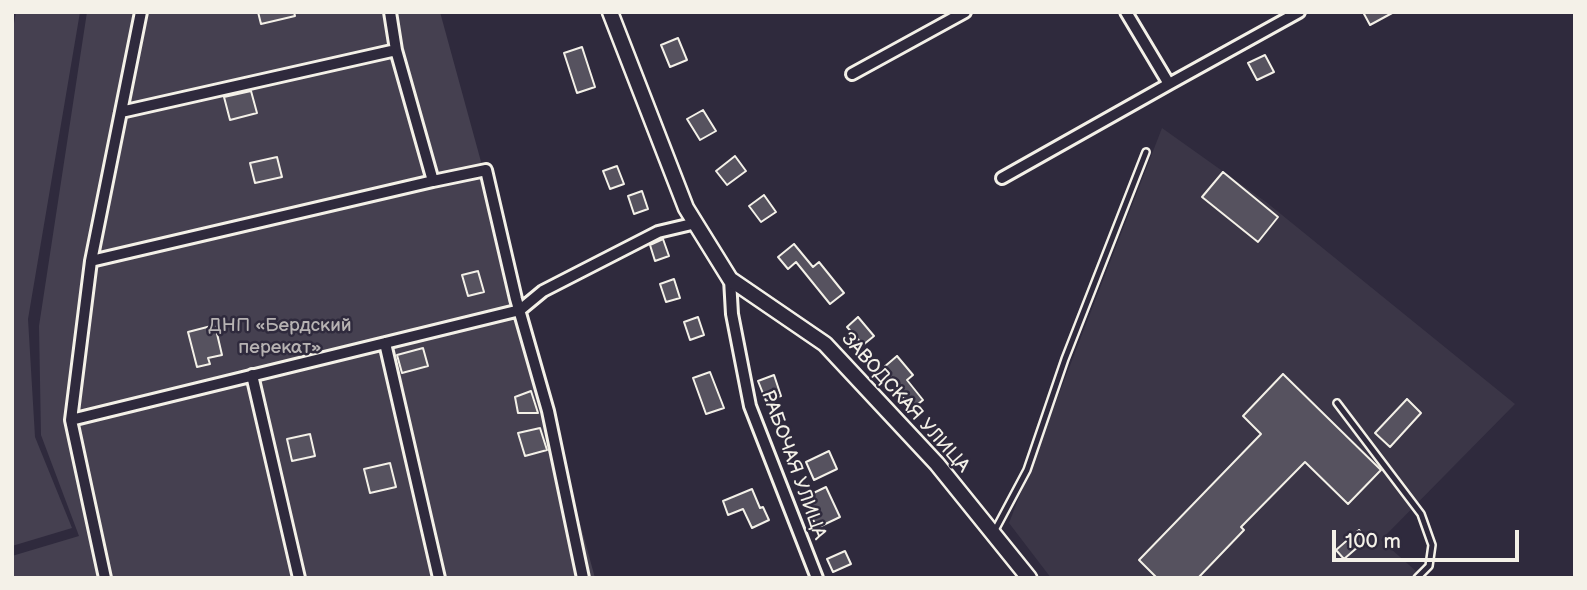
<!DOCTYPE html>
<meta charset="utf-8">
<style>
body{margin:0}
#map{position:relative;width:1587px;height:590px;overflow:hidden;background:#2f2a3d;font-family:"Balsamiq Sans",sans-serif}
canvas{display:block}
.frame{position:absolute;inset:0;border:14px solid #f4f1e8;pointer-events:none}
.scale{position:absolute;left:1332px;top:530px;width:187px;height:32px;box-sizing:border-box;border:4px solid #f4f1e8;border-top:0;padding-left:9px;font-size:21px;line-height:24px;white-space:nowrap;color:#f4f1e8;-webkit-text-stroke:5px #2f2a3d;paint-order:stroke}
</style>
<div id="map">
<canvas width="1587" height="590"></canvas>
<div class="frame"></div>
<div class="scale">100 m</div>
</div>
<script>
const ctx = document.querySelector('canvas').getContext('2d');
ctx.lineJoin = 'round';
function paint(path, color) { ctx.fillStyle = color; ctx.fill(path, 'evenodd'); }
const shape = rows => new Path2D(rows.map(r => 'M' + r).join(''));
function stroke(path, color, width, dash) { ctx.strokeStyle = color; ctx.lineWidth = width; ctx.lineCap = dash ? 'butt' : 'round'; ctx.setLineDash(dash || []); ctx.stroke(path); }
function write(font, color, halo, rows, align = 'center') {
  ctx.font = font + ' "Balsamiq Sans",sans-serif'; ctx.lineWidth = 5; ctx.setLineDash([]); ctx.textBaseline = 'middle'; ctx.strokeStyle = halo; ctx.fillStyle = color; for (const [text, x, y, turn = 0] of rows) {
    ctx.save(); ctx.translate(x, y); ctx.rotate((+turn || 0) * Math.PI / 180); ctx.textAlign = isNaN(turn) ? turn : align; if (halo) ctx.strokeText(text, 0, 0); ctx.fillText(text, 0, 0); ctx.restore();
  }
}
const built = shape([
 [1162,128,1266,202,1515,404,1381,540,1417,572,1410,578,1051,578,1009,523]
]);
const green = shape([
 [16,12,80,12,28,319,35,437,72,528,12,546,12,35],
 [87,12,440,12,595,578,12,578,12,556,79,536,41,435,39,326]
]);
const building = shape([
 [258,12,294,12,295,16,261,24,258,12],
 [1363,12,1394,12,1370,25,1363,12],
 [678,38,687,60,670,67,661,45,678,38],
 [582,47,595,87,577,93,564,53,582,47],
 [1265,55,1274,72,1257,80,1248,63,1265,55],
 [251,91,257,113,230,120,224,97,251,91],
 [703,110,716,131,700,140,687,119,703,110],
 [735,156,746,171,727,185,716,171,735,156],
 [277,157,282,177,255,183,250,163,277,157],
 [617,166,624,184,610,189,603,171,617,166],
 [1223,172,1278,217,1258,242,1202,197,1223,172],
 [642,191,648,209,634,214,628,196,642,191],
 [764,195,776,212,761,222,749,206,764,195],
 [663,239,669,256,655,261,650,245,663,239],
 [794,244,813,267,819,262,844,293,830,304,796,262,788,269,778,257,794,244],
 [478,271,484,292,468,296,462,275,478,271],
 [674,279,680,298,666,302,660,284,674,279],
 [698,317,704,335,690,340,684,322,698,317],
 [858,317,874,336,863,345,847,327,858,317],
 [215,325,222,355,208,358,210,364,197,367,188,332,215,325],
 [423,348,428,366,402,373,397,355,423,348],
 [897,356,913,375,907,380,923,400,912,409,900,394,903,391,883,368,897,356],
 [710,372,724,408,706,414,693,378,710,372],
 [1283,374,1381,470,1348,504,1305,462,1241,527,1244,530,1198,578,1157,578,1139,560,1261,434,1243,416,1283,374],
 [774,375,781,396,766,401,758,381,774,375],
 [531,391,538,413,518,413,515,397,531,391],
 [1407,399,1421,413,1390,447,1375,433,1407,399],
 [540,428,547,450,525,456,518,433,540,428],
 [310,434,315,456,292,461,287,439,310,434],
 [829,451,837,469,814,480,806,462,829,451],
 [390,463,396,487,370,493,364,469,390,463],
 [826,487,840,517,817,528,803,498,826,487],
 [752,489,760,508,763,507,769,520,752,528,743,509,728,515,723,501,752,489],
 [1359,530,1367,539,1344,559,1336,550,1359,530],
 [845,551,851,564,833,572,827,559,845,551]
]);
const service = shape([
 [1337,403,1421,514,1432,545,1429,566,1417,578],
 [994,532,1027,470,1065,359,1146,152]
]);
const minor = shape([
 [141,12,91,261,71,420,520,310,543,291,658,232,696,223],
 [390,12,396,50,433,181,486,170,516,299,548,411,583,578],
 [1126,12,1169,84,1299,12],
 [852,74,965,12],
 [121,112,396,50],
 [1002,178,1169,84],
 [91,261,433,181],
 [730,279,732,314,750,406,817,578],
 [385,343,439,578],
 [252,375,299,578],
 [71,420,105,578]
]);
const tertiary = shape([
 [610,12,686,208,730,279,825,344,937,464,1029,578]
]);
const parkNames = [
 ["ДНП «Бердский",280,326],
 ["перекат»",280,348]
];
const streetNames = [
 ["ЗАВОДСКАЯ УЛИЦА",905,403,48],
 ["РАБОЧАЯ УЛИЦА",793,465,70]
];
paint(built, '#3b3647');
paint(green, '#454050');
paint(building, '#56525f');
stroke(building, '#f4f1e8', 2);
stroke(service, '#f4f1e8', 10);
stroke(minor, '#f4f1e8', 16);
stroke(tertiary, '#f4f1e8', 19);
stroke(service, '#2f2a3d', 5);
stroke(minor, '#2f2a3d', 10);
stroke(tertiary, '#2f2a3d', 14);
write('19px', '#b7b3b3', '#2f2a3d', parkNames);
write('19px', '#f4f1e8', '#2f2a3d', streetNames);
</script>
